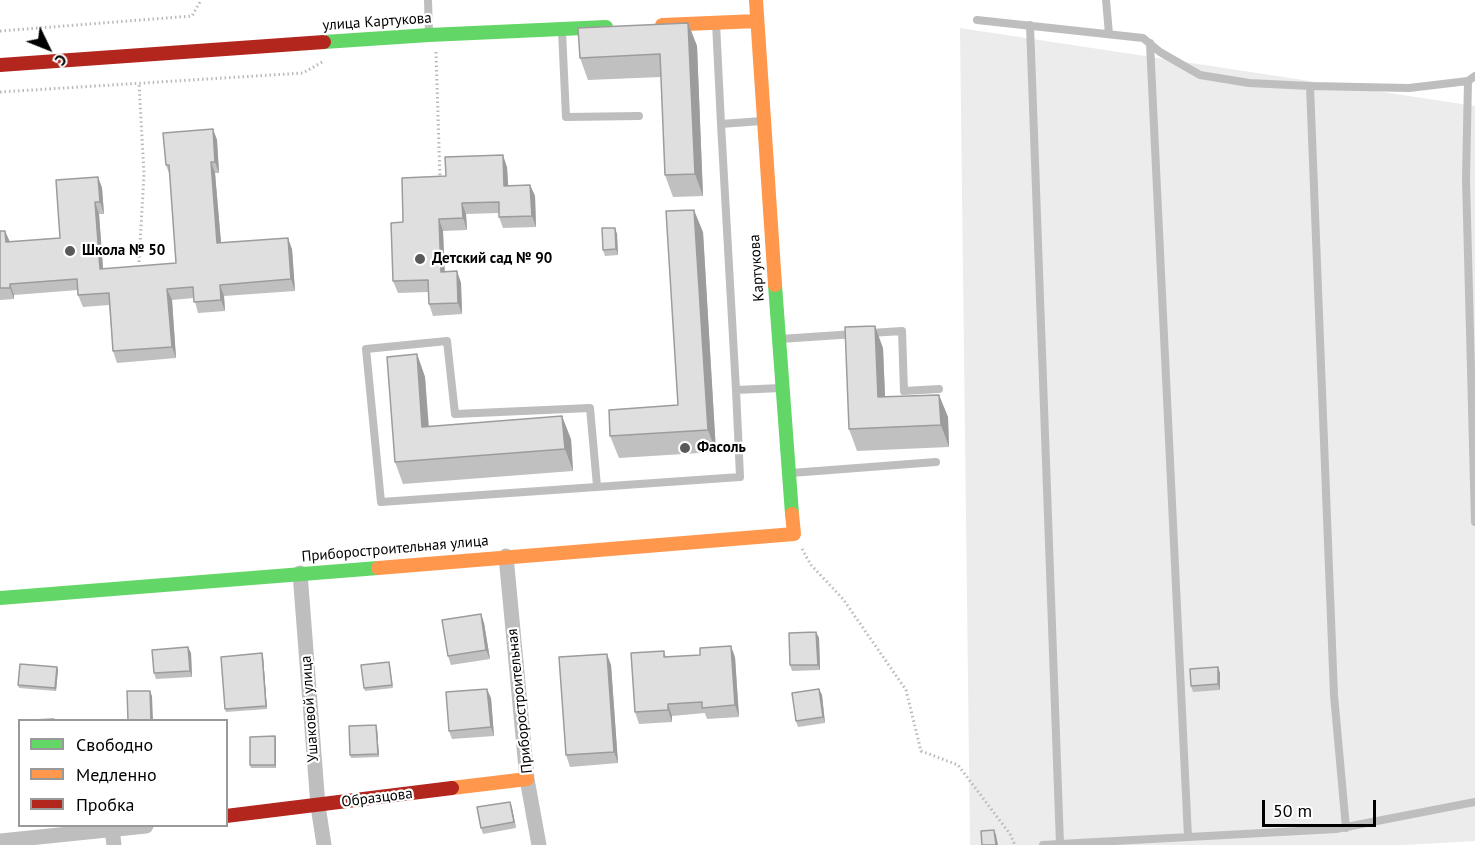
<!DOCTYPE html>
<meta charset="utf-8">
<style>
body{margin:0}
#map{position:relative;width:1475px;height:845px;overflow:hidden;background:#fff;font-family:"PT Sans",sans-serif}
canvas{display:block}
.legend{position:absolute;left:18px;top:719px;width:210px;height:108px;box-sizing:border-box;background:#fff;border:2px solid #999;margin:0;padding:8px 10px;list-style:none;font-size:18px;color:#000}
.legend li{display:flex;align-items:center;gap:12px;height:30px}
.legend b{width:30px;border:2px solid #999}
.north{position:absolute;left:18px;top:18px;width:60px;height:60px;-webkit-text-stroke:4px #fff;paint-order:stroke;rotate:133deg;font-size:16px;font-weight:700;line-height:24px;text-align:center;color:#000}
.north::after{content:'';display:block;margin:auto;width:21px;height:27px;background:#000;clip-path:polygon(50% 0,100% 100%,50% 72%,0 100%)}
.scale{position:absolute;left:1262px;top:800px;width:114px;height:27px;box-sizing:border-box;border:3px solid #000;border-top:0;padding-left:8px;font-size:18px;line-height:21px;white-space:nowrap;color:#000;-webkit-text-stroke:4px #fff;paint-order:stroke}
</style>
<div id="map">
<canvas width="1475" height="845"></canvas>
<ul class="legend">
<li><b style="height:8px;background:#63d668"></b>Свободно</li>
<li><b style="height:8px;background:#ff974d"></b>Медленно</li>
<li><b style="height:8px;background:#b3261e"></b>Пробка</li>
</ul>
<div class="north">С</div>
<div class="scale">50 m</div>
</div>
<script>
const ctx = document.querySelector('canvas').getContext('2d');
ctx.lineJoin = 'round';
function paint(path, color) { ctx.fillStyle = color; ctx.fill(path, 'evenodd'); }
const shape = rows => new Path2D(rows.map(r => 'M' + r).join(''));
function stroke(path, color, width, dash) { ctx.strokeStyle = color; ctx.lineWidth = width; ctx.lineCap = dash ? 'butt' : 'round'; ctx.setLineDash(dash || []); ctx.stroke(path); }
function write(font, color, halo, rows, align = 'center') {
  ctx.font = font + ' "PT Sans",sans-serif'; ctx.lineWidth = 4.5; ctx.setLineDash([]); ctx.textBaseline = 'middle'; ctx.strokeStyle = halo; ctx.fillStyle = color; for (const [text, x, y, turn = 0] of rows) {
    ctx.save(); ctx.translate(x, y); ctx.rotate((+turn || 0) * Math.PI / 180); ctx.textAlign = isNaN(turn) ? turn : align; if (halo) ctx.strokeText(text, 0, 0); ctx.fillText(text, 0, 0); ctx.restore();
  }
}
const green = shape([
 [960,28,1475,106,1475,841,1405,845,970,845]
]);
const path = shape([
 [0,31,192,16,201,0],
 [436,52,440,179],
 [0,92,303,73,324,61],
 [139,262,144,174,139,83],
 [802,549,811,565,843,599,906,690,921,751,958,765,1010,834,1015,845]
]);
const lane = shape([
 [428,0,429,34],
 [1106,0,1109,34],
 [977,20,1143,38,1160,52,1200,75,1249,83,1310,86,1409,88,1468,81,1475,76],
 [716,23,721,124],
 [1030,25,1060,844,1043,845],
 [562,31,566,117,639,116],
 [1150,43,1188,837],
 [1468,81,1466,179,1475,522],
 [1310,86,1334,695,1346,828],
 [870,333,902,331,904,391,939,389],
 [780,339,855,334],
 [736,390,721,124,762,121],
 [791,473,936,462],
 [597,486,590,408,455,414,447,341,366,349,381,502,740,477,736,390,781,388],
 [1060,844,1336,829,1475,802]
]);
const street = shape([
 [506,556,527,779,539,845],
 [300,573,318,806,324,845],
 [112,829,114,845],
 [0,841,146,826]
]);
const fast = shape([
 [324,42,429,35,606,27],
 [775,285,792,514],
 [0,598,378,568]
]);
const slow = shape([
 [756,0,775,285],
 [662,25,757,21],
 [378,568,794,534,792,514],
 [452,788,527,779]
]);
const jam = shape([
 [0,65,324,42],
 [226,816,452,788]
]);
const wall = shape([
 [688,23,697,46,703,196,673,197,665,175,661,77,588,80,580,58],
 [213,129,217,140,219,173,215,173,221,243,292,249,295,291,224,296,225,311,198,313,194,298,172,300,176,358,117,363,113,351,109,305,83,307,78,295,78,290,14,295,14,299,0,300,0,231,5,231,9,242,60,238,98,177,102,188,104,214,99,214,103,269,176,263,170,176,166,165],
 [507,167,508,186,530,185,535,196,536,227,503,228,499,217,499,213,466,214,467,230,443,231,445,272,457,271,461,283,462,314,433,316,429,304,428,292,398,293,393,281,403,222,446,176],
 [615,228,617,234,618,255,605,256,603,250],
 [703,232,716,452,619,458,610,436,678,405],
 [883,348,885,397,939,395,948,417,949,447,857,451,849,429],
 [417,354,425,377,429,426,571,439,573,471,403,484,395,462],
 [481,614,484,623,490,659,451,665,448,656],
 [816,632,819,638,820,670,792,671,790,665],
 [188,647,191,653,192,677,156,679,154,673],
 [664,651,666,657,735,657,739,717,707,719,705,713,672,716,672,722,639,724,635,712],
 [262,653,263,656,267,709,226,712,225,709],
 [390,665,393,688,365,691,364,688],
 [611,665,618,763,570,767,566,755],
 [57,667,58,670,56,691,19,688,18,685],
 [1220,673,1220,690,1193,692,1191,686],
 [819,689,822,695,825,723,798,727,796,721],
 [491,698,494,736,452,739,449,731],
 [377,728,379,757,351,758,350,755],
 [275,736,276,739,276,768,251,768,250,765],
 [510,802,512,808,516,828,483,834,481,828]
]);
const shadedWall = shape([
 [688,23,697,46,703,196,695,174],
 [213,129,217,140,219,173,215,162],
 [503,155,507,167,509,198,504,186],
 [211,162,215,173,222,254,217,243],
 [98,177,102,188,104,214,100,202],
 [530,185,535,196,536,227,532,216],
 [95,202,99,214,104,281,100,269],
 [462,203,466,214,467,230,463,218],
 [694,210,703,232,716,452,708,430],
 [439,219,443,231,445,284,441,272],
 [615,228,617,234,618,255,616,249],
 [5,231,10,242,6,242],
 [288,238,292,249,295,291,291,279],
 [457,271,461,283,462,314,458,303],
 [10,284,14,295,14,299,10,288],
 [220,285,224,296,225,311,221,300],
 [167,289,172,300,176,358,172,347],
 [875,326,883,348,886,420,878,397],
 [417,354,425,377,430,449,422,427],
 [939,395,948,417,949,447,941,425],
 [562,416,571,439,573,471,565,449],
 [481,614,484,623,490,659,486,650],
 [816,632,819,638,820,670,818,665],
 [731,646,735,657,739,717,735,705],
 [188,647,191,653,192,677,190,671],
 [262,653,263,656,267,709,266,706],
 [607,654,611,665,618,763,614,752],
 [57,667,58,670,56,691,55,688],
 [1218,667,1220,673,1220,690,1218,684],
 [487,689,491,698,494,736,491,727],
 [819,689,822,695,825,723,823,717],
 [150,691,152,696,153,720,151,720],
 [668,704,672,716,672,722,668,710],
 [376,725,377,728,379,757,378,754],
 [275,736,276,739,276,768,275,765],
 [510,802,512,808,516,828,514,822],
 [994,830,996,835,998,845,996,845]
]);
const building = shape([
 [688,23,695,174,665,175,660,54,580,58,578,28,688,23],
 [213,129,215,162,211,162,217,243,288,238,291,279,220,285,221,300,194,302,193,287,167,289,172,347,113,351,109,293,78,295,77,279,10,284,10,288,0,288,0,231,5,231,6,242,60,238,56,180,98,177,100,202,95,202,100,269,176,263,169,165,166,165,163,133,213,129],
 [503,155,504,186,530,185,532,216,499,217,499,202,462,203,463,218,439,219,441,272,457,271,458,303,429,304,428,280,393,281,391,223,403,222,402,178,446,176,445,157,503,155],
 [694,210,708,430,610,436,609,410,678,405,666,211,694,210],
 [602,228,615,228,616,249,603,250,602,228],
 [875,326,878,397,939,395,941,425,849,429,845,327,875,326],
 [417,354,422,427,562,416,565,449,395,462,387,357,417,354],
 [481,614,486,650,448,656,442,620,481,614],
 [816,632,818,665,790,665,789,633,816,632],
 [731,646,735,705,702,708,702,702,668,704,668,710,635,712,631,653,664,651,664,657,700,655,700,648,731,646],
 [188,647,190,671,154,673,152,650,188,647],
 [262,653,266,706,225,709,221,657,262,653],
 [607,654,614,752,566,755,559,657,607,654],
 [389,662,392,685,364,688,361,665,389,662],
 [20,664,57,667,55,688,18,685,20,664],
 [1218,667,1218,684,1191,686,1190,669,1218,667],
 [487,689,491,727,449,731,446,692,487,689],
 [819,689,823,717,796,721,792,693,819,689],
 [127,691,150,691,151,720,128,720,127,691],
 [54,719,54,720,32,720,54,719],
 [376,725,378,754,350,755,349,726,376,725],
 [275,736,275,765,250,765,250,737,275,736],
 [510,802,514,822,481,828,477,807,510,802],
 [994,830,996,845,982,845,981,831,994,830]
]);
const markers = [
 [70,251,6,"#595959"],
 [420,259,6,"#595959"],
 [685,448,6,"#595959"]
];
const streetNames = [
 ["улица Картукова",377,22,-4],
 ["Картукова",757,268,-94],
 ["Приборостроительная улица",395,549,-5],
 ["Приборостроительная",520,701,-96],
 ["Ушаковой улица",310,709,-94],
 ["Образцова",377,798,-7]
];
const poiNames = [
 ["Школа № 50",82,251],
 ["Детский сад № 90",432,259],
 ["Фасоль",697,448]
];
paint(green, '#ececec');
stroke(path, '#b9b9b9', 3, [1.5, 3]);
stroke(lane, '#bebebe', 8);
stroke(street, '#bebebe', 15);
stroke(fast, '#63d668', 14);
stroke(slow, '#ff974d', 14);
stroke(jam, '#b3261e', 14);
paint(wall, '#c0c0c0');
paint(shadedWall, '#9c9c9c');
paint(building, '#dfdfdf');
stroke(building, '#9c9c9c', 1.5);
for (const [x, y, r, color] of markers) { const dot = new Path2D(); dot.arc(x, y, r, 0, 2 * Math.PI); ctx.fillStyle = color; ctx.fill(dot); stroke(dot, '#fff', 2); }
write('15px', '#000', '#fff', streetNames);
write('bold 15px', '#000', '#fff', poiNames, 'left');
</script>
